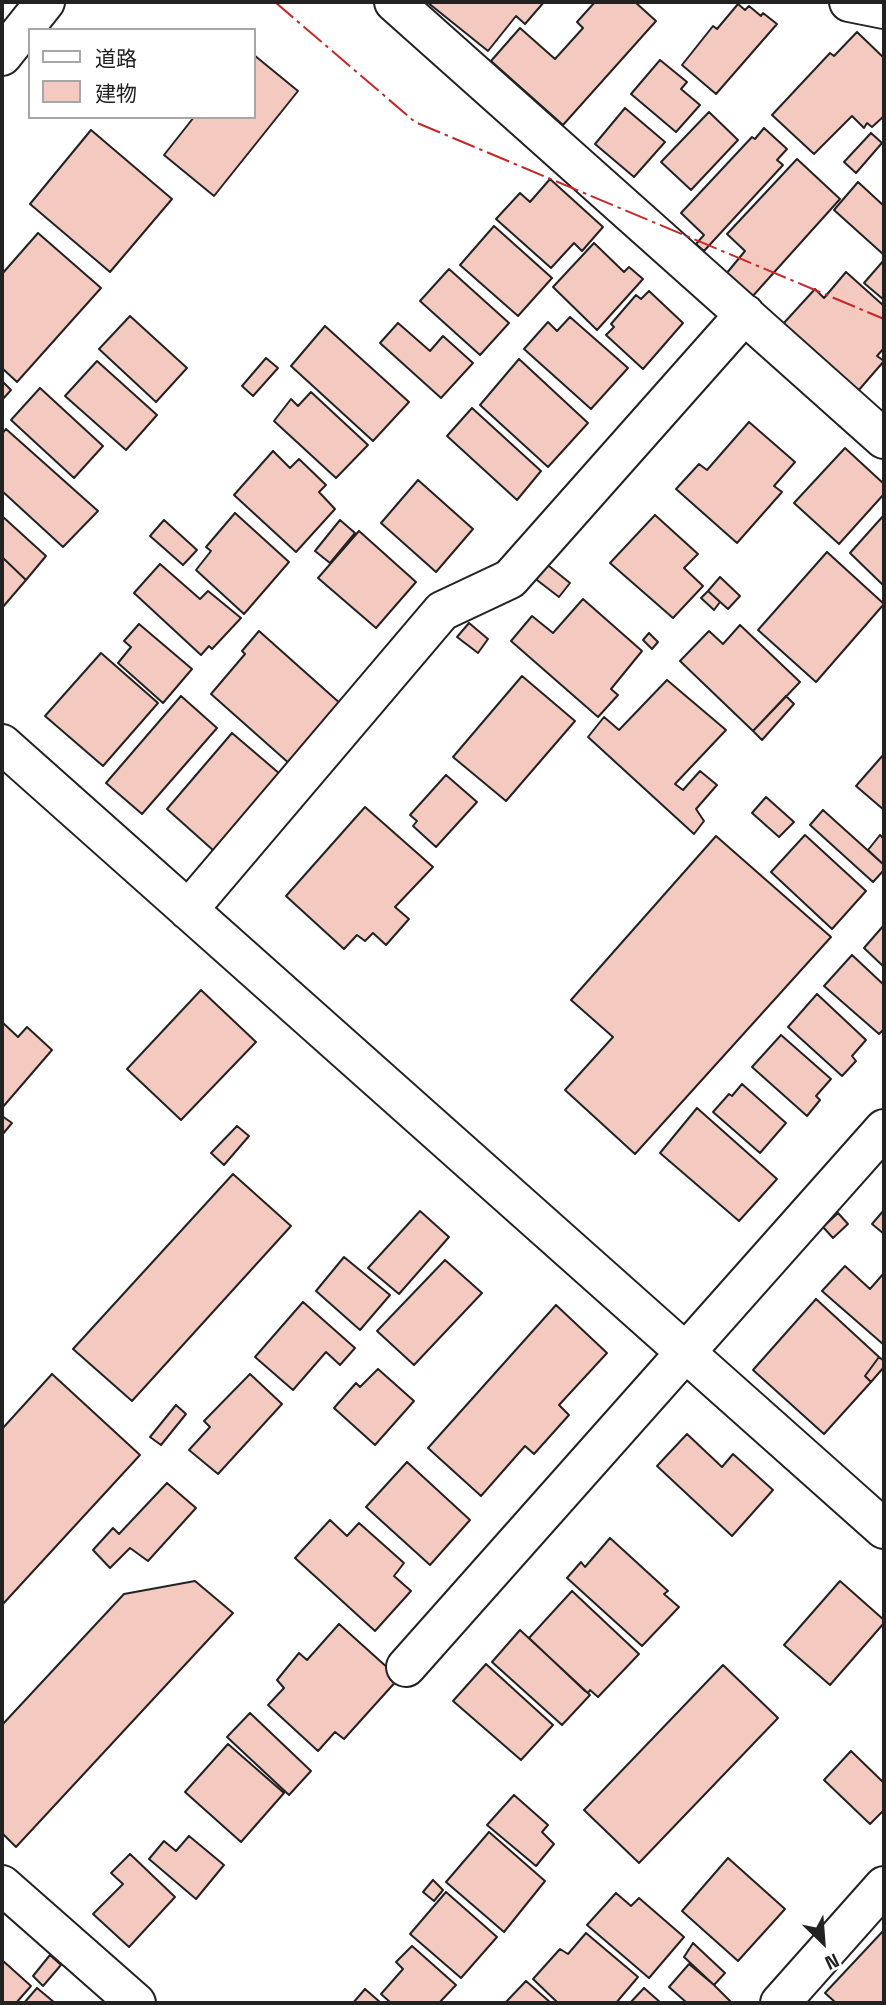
<!DOCTYPE html>
<meta charset="utf-8">
<style>
body{margin:0}
#map{position:relative;width:886px;height:2005px;overflow:hidden;background:#fff;font-family:"Space Grotesk","Noto Sans JP",sans-serif}
canvas{display:block}
.frame{position:absolute;inset:0;border:4px solid #222;pointer-events:none}
.legend{position:absolute;left:28px;top:28px;width:228px;height:91px;box-sizing:border-box;background:#fff;border:2px solid #a7a7a7;margin:0;padding:9px 12px;list-style:none;font-size:21px;color:#222}
.legend li{display:flex;align-items:center;gap:14px;height:35px}
.legend b{width:35px;border:2px solid #a7a7a7}
.north{position:absolute;left:788px;top:1907px;width:70px;height:70px;-webkit-text-stroke:5px #fff;paint-order:stroke;rotate:155deg;font-size:19px;font-weight:700;line-height:28px;text-align:center;color:#222}
.north::after{content:'';display:block;margin:auto;width:24px;height:32px;background:#222;clip-path:polygon(50% 0,100% 100%,50% 72%,0 100%)}
</style>
<div id="map">
<canvas width="886" height="2005"></canvas>
<div class="frame"></div>
<ul class="legend">
<li><b style="height:9px;background:#fff"></b>道路</li>
<li><b style="height:19px;background:#f3c9c0"></b>建物</li>
</ul>
<div class="north">N</div>
</div>
<script>
const ctx = document.querySelector('canvas').getContext('2d');
ctx.lineJoin = 'round';
function paint(path, color) { ctx.fillStyle = color; ctx.fill(path, 'evenodd'); }
const shape = rows => new Path2D(rows.map(r => 'M' + r).join(''));
function stroke(path, color, width, dash) { ctx.strokeStyle = color; ctx.lineWidth = width; ctx.lineCap = dash ? 'butt' : 'round'; ctx.setLineDash(dash || []); ctx.stroke(path); }
const building = shape([
 [427,2,544,2,525,24,516,16,488,51,427,2],
 [595,2,635,2,656,21,563,125,491,61,520,28,555,59,583,28,577,22,595,2],
 [738,4,745,10,749,6,761,16,763,13,777,24,716,94,682,65,713,26,717,29,738,4],
 [857,32,884,58,884,116,872,127,867,123,864,128,852,116,814,154,772,115,830,53,834,56,857,32],
 [254,55,298,91,214,196,164,155,194,117,254,117,254,55],
 [660,60,687,82,681,89,700,105,676,132,631,94,660,60],
 [625,108,665,142,634,177,595,144,625,108],
 [709,112,738,140,691,190,661,162,709,112],
 [764,128,787,149,777,160,783,165,704,251,696,244,704,235,681,213,752,137,755,139,764,128],
 [91,130,172,199,110,272,30,204,91,130],
 [871,133,882,143,856,173,844,162,871,133],
 [797,159,840,199,751,298,726,274,745,251,727,234,797,159],
 [550,179,603,227,582,251,574,243,551,268,496,219,520,193,530,202,550,179],
 [858,182,884,206,884,255,834,210,858,182],
 [494,226,552,278,518,316,460,265,494,226],
 [38,233,101,288,17,382,2,368,2,274,38,233],
 [594,243,624,272,629,267,643,279,597,330,553,287,594,243],
 [884,260,884,300,864,283,884,260],
 [449,269,509,323,480,355,420,301,449,269],
 [846,272,884,306,884,348,877,356,884,361,858,391,783,324,815,289,824,298,846,272],
 [649,291,683,323,643,369,606,335,614,327,611,324,636,295,641,299,649,291],
 [130,316,187,368,156,402,99,349,130,316],
 [570,317,628,368,591,409,524,349,548,322,557,331,570,317],
 [398,323,430,351,443,336,473,363,441,398,380,343,398,323],
 [325,326,409,402,373,441,291,366,325,326],
 [266,358,278,368,253,396,242,386,266,358],
 [519,359,588,423,548,467,480,405,519,359],
 [97,361,157,415,126,450,65,396,97,361],
 [2,381,11,390,2,400,2,381],
 [40,388,103,446,74,478,11,420,40,388],
 [311,392,368,445,336,478,274,421,291,399,298,406,311,392],
 [472,408,541,471,517,500,447,436,472,408],
 [749,422,795,462,774,486,782,492,737,543,676,489,699,464,707,470,749,422],
 [6,429,98,511,63,547,2,491,2,434,6,429],
 [845,448,884,484,884,494,839,544,794,503,845,448],
 [273,451,290,468,299,459,326,485,319,492,335,509,296,552,234,495,273,451],
 [418,480,473,529,436,572,381,523,418,480],
 [235,513,289,562,244,614,196,570,211,551,206,547,235,513],
 [655,515,698,554,684,568,703,586,673,618,610,563,655,515],
 [884,515,884,586,850,553,884,515],
 [2,516,46,556,26,580,2,557,2,516],
 [164,520,197,550,183,565,150,536,164,520],
 [340,520,355,533,330,563,315,551,340,520],
 [359,531,416,582,376,628,318,578,359,531],
 [827,552,884,604,816,682,758,630,827,552],
 [2,557,26,580,2,608,2,557],
 [544,562,570,583,559,597,533,577,544,562],
 [160,564,200,599,208,591,241,618,212,649,209,646,201,655,134,593,160,564],
 [720,577,740,596,728,609,708,591,720,577],
 [708,591,720,602,714,610,701,598,708,591],
 [583,599,642,651,611,689,618,695,598,717,511,641,532,616,553,633,583,599],
 [469,623,488,639,478,653,457,637,469,623],
 [139,624,192,669,163,703,118,663,131,647,124,641,139,624],
 [740,625,800,682,753,731,680,661,709,631,723,644,740,625],
 [259,631,342,705,291,765,211,694,245,654,242,651,259,631],
 [649,633,658,642,652,649,643,640,649,633],
 [101,653,158,703,103,766,45,716,101,653],
 [522,676,575,721,506,801,453,757,522,676],
 [667,680,726,730,675,784,683,790,700,771,717,785,696,809,704,821,694,834,588,737,604,717,619,730,667,680],
 [181,696,217,728,142,814,106,783,181,696],
 [786,696,794,704,762,740,753,731,786,696],
 [232,733,280,774,214,851,167,809,232,733],
 [884,754,884,810,856,786,884,754],
 [446,775,477,802,436,847,413,826,417,821,410,815,446,775],
 [766,797,794,822,779,837,752,813,766,797],
 [365,807,433,867,395,907,409,919,386,945,373,933,365,941,357,935,344,949,286,896,365,807],
 [823,810,884,865,884,870,873,882,810,825,823,810],
 [805,835,866,891,832,929,771,872,805,835],
 [880,835,884,839,884,865,868,850,880,835],
 [716,836,831,937,635,1154,565,1090,613,1037,571,1000,716,836],
 [884,925,884,967,864,948,884,925],
 [852,955,884,985,884,1029,879,1034,824,986,852,955],
 [201,990,256,1042,181,1120,127,1069,201,990],
 [817,994,866,1040,852,1056,856,1061,842,1076,788,1027,817,994],
 [2,1022,18,1037,27,1027,52,1050,2,1108,2,1022],
 [781,1035,831,1079,816,1096,820,1100,807,1116,752,1067,781,1035],
 [742,1084,786,1123,760,1153,713,1112,729,1094,732,1096,742,1084],
 [697,1108,777,1179,739,1221,660,1153,697,1108],
 [2,1116,12,1123,2,1135,2,1116],
 [237,1126,249,1136,224,1165,211,1153,237,1126],
 [233,1174,291,1226,132,1401,73,1349,233,1174],
 [884,1210,884,1234,872,1224,884,1210],
 [420,1211,449,1237,399,1294,368,1268,420,1211],
 [838,1213,848,1224,833,1238,823,1227,838,1213],
 [344,1257,390,1295,360,1330,316,1291,344,1257],
 [445,1260,482,1293,414,1365,377,1331,445,1260],
 [845,1266,870,1289,884,1273,884,1345,822,1291,845,1266],
 [816,1299,879,1357,865,1376,871,1382,824,1434,753,1370,816,1299],
 [303,1302,355,1348,340,1365,326,1352,293,1390,255,1357,303,1302],
 [556,1305,607,1353,559,1405,569,1415,534,1454,525,1446,481,1496,428,1448,556,1305],
 [879,1357,884,1361,884,1367,871,1382,865,1376,879,1357],
 [378,1369,414,1401,375,1445,334,1408,356,1383,360,1387,378,1369],
 [52,1374,140,1455,2,1605,2,1429,52,1374],
 [250,1374,282,1404,218,1474,189,1450,210,1427,204,1421,250,1374],
 [176,1405,186,1414,161,1445,150,1437,176,1405],
 [687,1434,722,1467,733,1454,773,1490,732,1536,657,1466,687,1434],
 [407,1462,470,1520,430,1565,366,1507,407,1462],
 [167,1483,196,1508,148,1561,130,1548,110,1568,93,1550,113,1528,119,1534,167,1483],
 [330,1520,347,1536,359,1523,404,1563,394,1576,411,1591,375,1631,295,1558,330,1520],
 [610,1538,668,1591,664,1594,679,1607,642,1646,567,1578,581,1562,585,1567,610,1538],
 [195,1581,233,1613,16,1847,2,1833,2,1725,124,1594,195,1581],
 [840,1581,884,1620,884,1623,830,1685,784,1645,840,1581],
 [572,1591,639,1654,598,1697,590,1690,588,1693,585,1691,529,1638,572,1591],
 [339,1624,399,1678,344,1739,335,1732,318,1751,268,1705,284,1688,277,1680,299,1653,307,1660,339,1624],
 [520,1630,590,1695,562,1725,492,1662,520,1630],
 [486,1664,553,1725,521,1760,453,1701,486,1664],
 [723,1665,778,1718,639,1863,584,1810,723,1665],
 [250,1713,311,1771,289,1795,227,1737,250,1713],
 [228,1744,284,1793,241,1842,185,1792,228,1744],
 [851,1751,884,1783,884,1810,870,1824,824,1780,851,1751],
 [514,1795,548,1825,542,1832,554,1844,536,1866,487,1825,514,1795],
 [489,1832,545,1881,504,1932,446,1882,489,1832],
 [189,1836,224,1865,196,1899,149,1859,164,1841,176,1851,189,1836],
 [130,1854,175,1897,129,1947,93,1914,123,1884,111,1873,130,1854],
 [728,1858,785,1909,738,1961,682,1911,728,1858],
 [433,1880,443,1890,434,1901,423,1892,433,1880],
 [446,1892,497,1937,461,1978,410,1934,446,1892],
 [616,1893,631,1906,639,1898,684,1937,649,1978,587,1925,616,1893],
 [884,1930,884,2003,836,2003,825,1993,884,1930],
 [586,1933,638,1977,616,2003,558,2003,533,1979,560,1949,568,1954,586,1933],
 [693,1943,725,1973,714,1985,684,1957,693,1943],
 [412,1946,456,1985,439,2003,391,2003,381,1994,403,1969,396,1962,412,1946],
 [50,1955,61,1965,43,1986,33,1976,50,1955],
 [2,1960,31,1986,16,2003,2,2003,2,1960],
 [689,1964,714,1985,732,2003,687,2003,669,1987,689,1964],
 [526,1981,551,2003,505,2003,526,1981],
 [37,1988,55,2003,24,2003,37,1988],
 [644,1988,661,2003,630,2003,644,1988],
 [365,1989,381,2003,353,2003,365,1989]
]);
const minor = shape([
 [394,2,884,439],
 [849,2,884,9],
 [2,56,45,2],
 [2,744,884,1529],
 [188,910,442,611,510,579,745,314],
 [406,1667,884,1129],
 [2,1885,136,2003],
 [780,2003,884,1886]
]);
const power = shape([
 [275,2,415,122,884,319]
]);
paint(building, '#f3c9c0');
stroke(building, '#222', 2);
stroke(minor, '#222', 42);
stroke(minor, '#fff', 38);
stroke(power, '#c62828', 2, [24, 5, 3.5, 5]);
</script>
